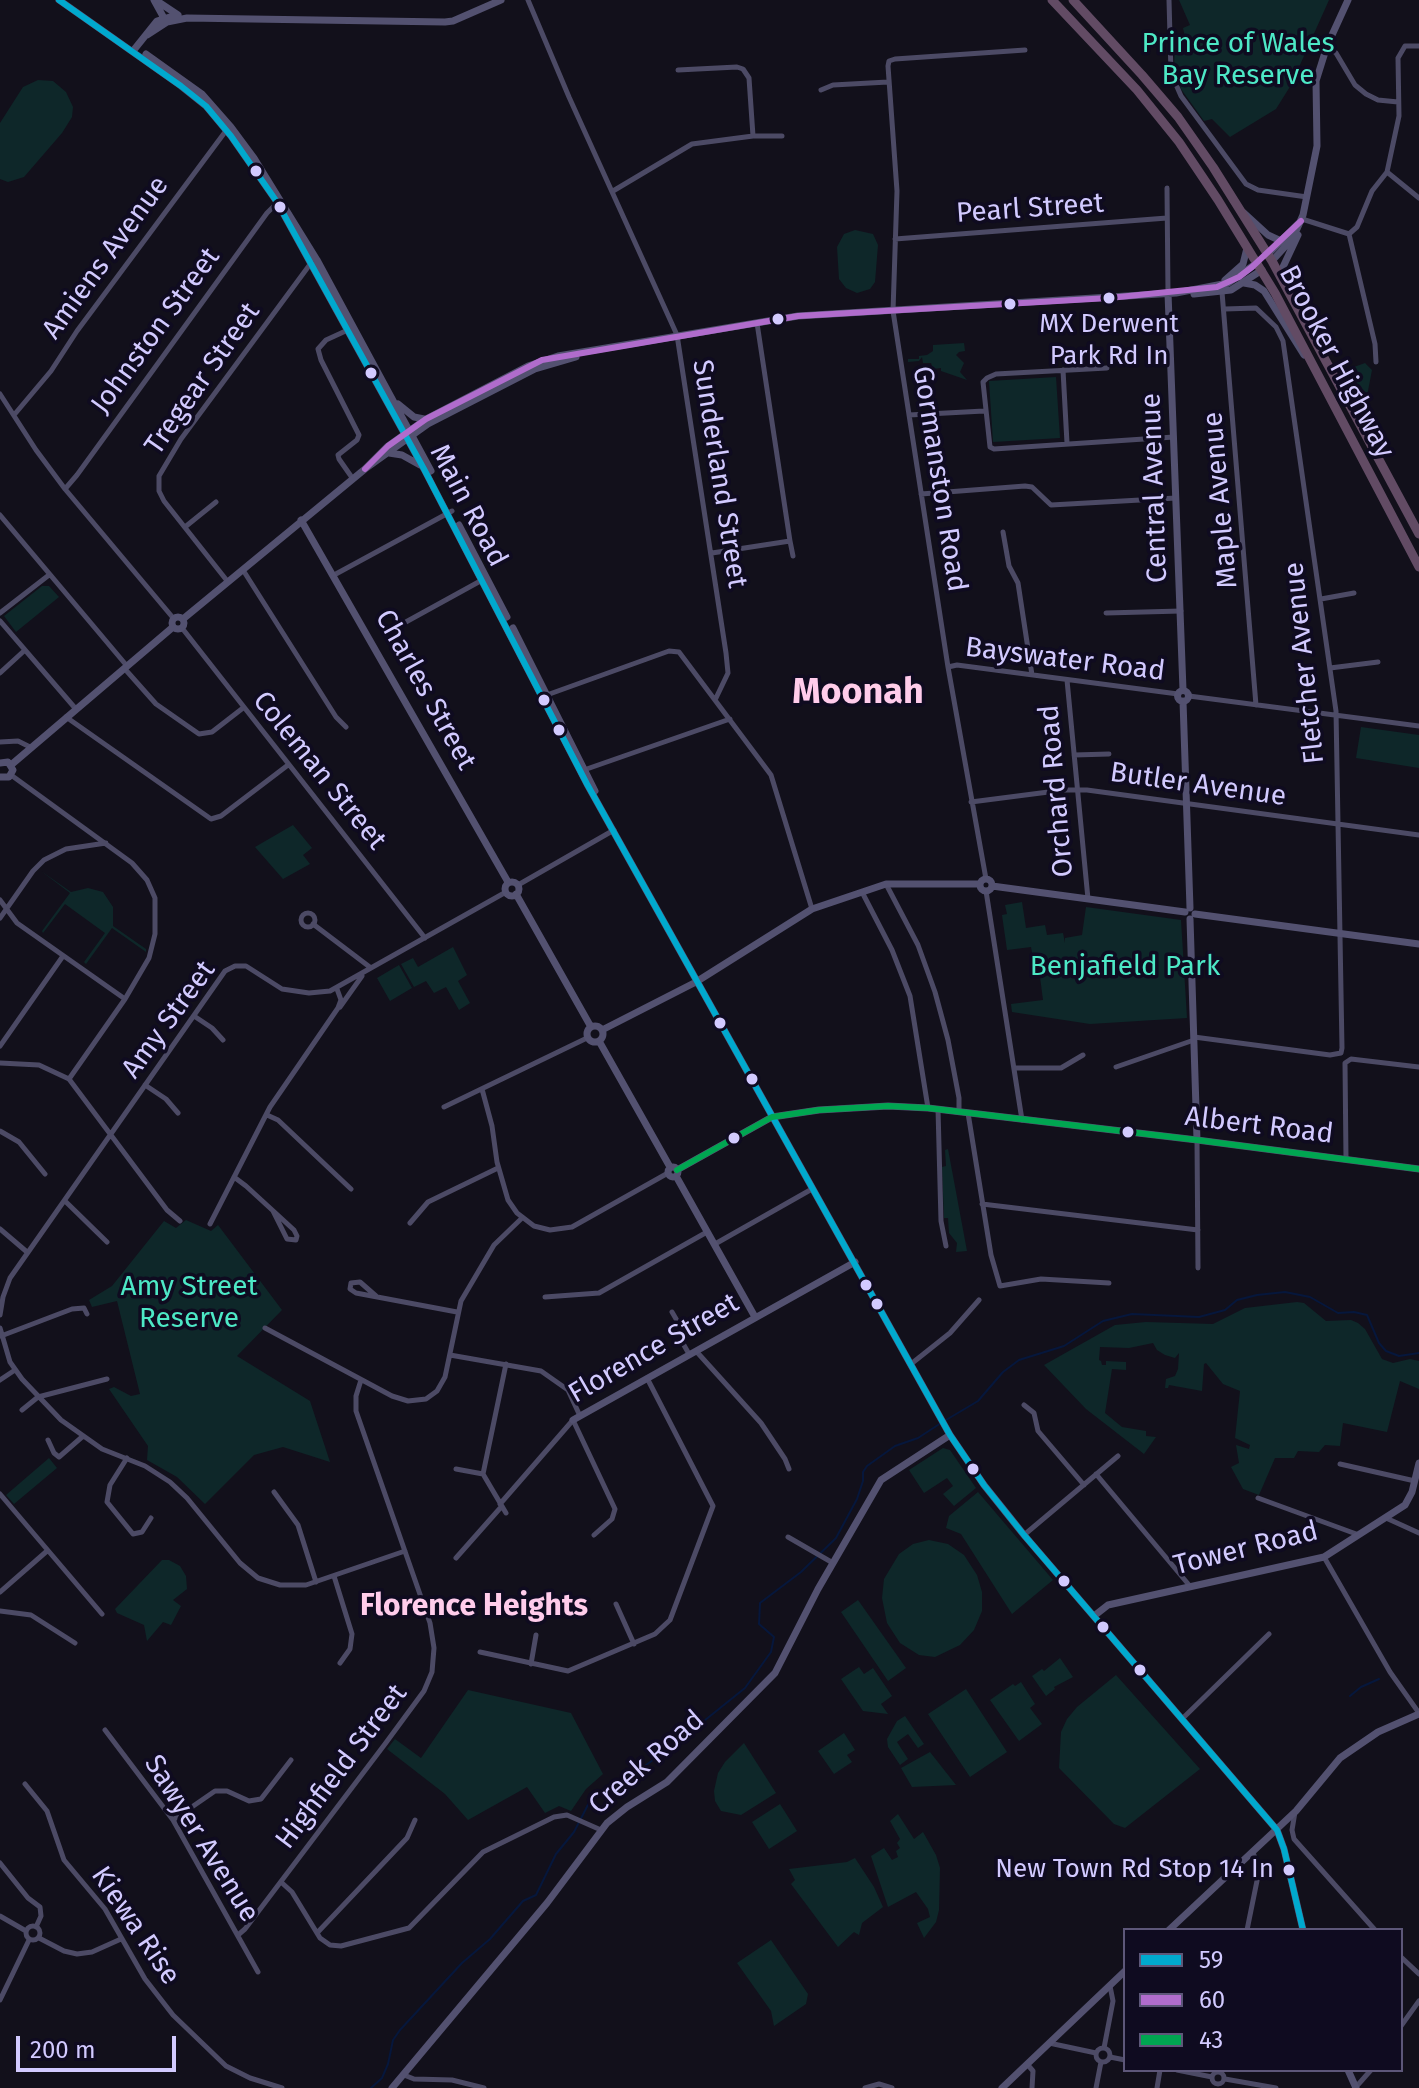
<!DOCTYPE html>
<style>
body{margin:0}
#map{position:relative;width:1419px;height:2088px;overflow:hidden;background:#12101b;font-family:"Fira Sans",sans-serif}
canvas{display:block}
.legend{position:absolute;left:1123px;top:1928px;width:280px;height:144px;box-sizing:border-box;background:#0f0b20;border:2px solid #5d5779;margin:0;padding:10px 14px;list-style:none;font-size:24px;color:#d2caff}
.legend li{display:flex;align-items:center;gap:16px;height:40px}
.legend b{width:40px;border:2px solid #5d5779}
.scale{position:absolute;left:16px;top:2036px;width:160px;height:36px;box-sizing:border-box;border:4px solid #d2caff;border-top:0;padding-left:10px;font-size:24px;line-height:28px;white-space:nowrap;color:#d2caff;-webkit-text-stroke:6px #0f0b20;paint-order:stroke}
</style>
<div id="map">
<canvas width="1419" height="2088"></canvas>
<ul class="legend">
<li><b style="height:10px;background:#00a9ce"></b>59</li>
<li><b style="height:10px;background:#b06ccc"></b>60</li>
<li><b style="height:10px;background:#00a651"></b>43</li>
</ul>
<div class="scale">200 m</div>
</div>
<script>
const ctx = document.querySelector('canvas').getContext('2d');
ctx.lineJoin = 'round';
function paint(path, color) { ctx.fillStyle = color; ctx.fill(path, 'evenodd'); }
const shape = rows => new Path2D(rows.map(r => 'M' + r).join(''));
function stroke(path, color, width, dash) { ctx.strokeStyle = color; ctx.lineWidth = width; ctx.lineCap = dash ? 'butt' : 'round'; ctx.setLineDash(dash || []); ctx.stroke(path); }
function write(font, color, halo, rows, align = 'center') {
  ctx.font = font + ' "Fira Sans",sans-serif'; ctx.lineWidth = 7; ctx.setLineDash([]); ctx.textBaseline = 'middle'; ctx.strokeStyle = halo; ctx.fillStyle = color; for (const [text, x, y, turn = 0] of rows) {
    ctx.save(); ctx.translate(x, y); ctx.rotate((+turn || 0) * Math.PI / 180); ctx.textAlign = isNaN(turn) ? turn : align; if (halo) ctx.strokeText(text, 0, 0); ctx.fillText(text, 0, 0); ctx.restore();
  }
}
const green = shape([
 [1179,0,1329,0,1291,85,1276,109,1230,137,1212,119,1204,121,1181,89,1174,67,1175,42,1185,37,1183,28,1190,25],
 [38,80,53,81,66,92,73,107,72,117,62,133,24,177,8,182,0,179,0,123,23,87],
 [855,230,873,234,878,245,875,282,870,289,857,293,846,288,839,279,837,247,844,234],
 [964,343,965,351,959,352,956,355,964,363,960,372,967,380,941,371,941,368,933,369,931,363,923,363,922,357,919,361,908,362,908,359,919,359,919,356,927,355,933,351,933,345],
 [1365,363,1372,370,1363,417,1340,372],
 [1056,377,1060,438,993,442,989,381],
 [42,586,49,586,59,597,16,632,4,616],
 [1361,727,1419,735,1419,768,1356,758],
 [293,825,312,848,303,855,310,864,283,879,255,847],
 [41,871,71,892,88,888,103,892,113,907,113,926,146,949,146,952,112,928,86,964,84,962,105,933,65,904,43,933,42,931,70,893],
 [1022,902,1026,928,1045,925,1047,935,1063,933,1065,943,1065,938,1082,935,1086,907,1181,920,1187,1018,1090,1024,1012,1012,1011,1004,1043,1000,1040,977,1054,974,1052,962,1054,960,1034,964,1031,947,1007,950,1002,915,1007,914,1005,905],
 [453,947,467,975,458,981,470,1003,459,1010,446,987,434,993,426,981,414,987,401,964,413,958,418,967],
 [399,965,412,988,390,1001,377,978],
 [948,1149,967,1251,956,1252,957,1243,949,1233,948,1218,944,1218,942,1167,946,1166,945,1150],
 [186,1220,211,1231,218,1225,282,1310,237,1356,310,1401,330,1462,283,1447,254,1455,205,1504,177,1477,147,1460,148,1446,109,1389,114,1387,131,1396,140,1394,117,1301,92,1307,89,1300,112,1286,164,1221,176,1228],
 [1297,1302,1304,1303,1326,1321,1351,1320,1358,1323,1365,1329,1382,1359,1393,1363,1410,1359,1419,1361,1419,1389,1400,1381,1387,1432,1343,1423,1340,1446,1325,1445,1319,1452,1298,1451,1294,1458,1275,1458,1259,1495,1243,1489,1231,1467,1239,1463,1236,1445,1249,1449,1250,1445,1235,1438,1240,1391,1223,1384,1206,1363,1204,1364,1202,1391,1169,1385,1168,1388,1165,1388,1166,1379,1175,1376,1178,1369,1179,1353,1175,1358,1165,1355,1157,1350,1153,1343,1129,1348,1100,1347,1099,1360,1101,1361,1102,1365,1106,1365,1106,1361,1126,1362,1126,1370,1112,1369,1105,1413,1122,1427,1146,1431,1146,1436,1156,1437,1144,1454,1086,1409,1044,1365,1115,1325,1146,1322,1213,1324,1245,1308],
 [943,1448,950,1450,976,1488,954,1506,943,1494,953,1486,947,1478,924,1493,909,1470],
 [49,1458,57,1468,14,1504,6,1495],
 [978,1492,1053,1580,1012,1614,961,1534,946,1528,949,1516],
 [929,1540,948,1544,964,1555,977,1575,982,1592,982,1611,974,1630,960,1645,935,1657,919,1655,900,1643,887,1623,882,1598,884,1579,899,1554,913,1544],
 [162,1560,169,1560,180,1566,186,1576,187,1589,173,1600,181,1606,171,1625,163,1622,147,1641,144,1625,117,1613,115,1609],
 [858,1600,906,1668,888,1681,841,1612],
 [1060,1658,1073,1677,1054,1687,1055,1689,1046,1696,1032,1676,1042,1669,1044,1671],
 [859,1667,864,1674,873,1668,892,1696,881,1704,888,1714,863,1711,841,1679],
 [1116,1675,1200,1769,1125,1828,1114,1824,1059,1768,1061,1732,1067,1719,1077,1707],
 [1021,1682,1035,1704,1030,1708,1042,1724,1019,1741,990,1700,1013,1684,1015,1686],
 [966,1689,1007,1752,970,1777,928,1714],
 [468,1690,571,1713,603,1774,586,1789,571,1811,559,1806,545,1813,527,1787,468,1820,445,1794,387,1749,395,1739,421,1758],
 [905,1716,924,1744,918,1748,908,1734,897,1742,908,1759,900,1765,888,1747,887,1739,897,1721],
 [844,1733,855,1750,847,1755,852,1762,834,1774,818,1751],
 [744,1743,776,1793,741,1815,721,1811,715,1801,714,1791,718,1773,725,1762],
 [930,1752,956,1785,912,1787,901,1768],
 [780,1804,797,1831,769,1849,752,1822],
 [898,1814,914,1839,923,1832,936,1855,940,1868,939,1910,936,1922,924,1938,917,1923,930,1917,928,1909,916,1892,888,1907,871,1856,884,1848,892,1860,898,1857,896,1851,900,1848,897,1843,900,1839,890,1821],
 [855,1858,874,1887,883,1907,862,1923,859,1935,854,1932,838,1947,791,1884,795,1880,789,1869,847,1862],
 [771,1940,808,1994,806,2004,774,2026,771,2011,737,1963]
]);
const stream = shape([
 [946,1420,978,1401,1003,1372,1019,1360,1064,1346,1103,1321,1132,1314,1199,1317,1225,1310,1237,1300,1257,1295,1285,1292,1310,1297,1338,1313,1354,1312,1367,1315,1379,1343,1386,1351,1399,1356,1419,1353],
 [1350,1696,1361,1687,1379,1679],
 [371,2088,382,2078,388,2064,393,2040,400,2030,462,1963,490,1939,523,1901,536,1895,556,1854,574,1832,592,1797,625,1780,674,1745,745,1688,771,1652,774,1637,759,1624,760,1603,801,1572,836,1538,857,1499,863,1481,863,1472,867,1466,895,1446,918,1438,941,1423]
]);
const street = shape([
 [528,0,569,97,677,335,726,653,728,673,716,698],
 [1169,0,1171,73,1181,96,1246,184,1258,190,1307,197],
 [1327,46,1336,53,1355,85,1366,94,1378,100,1398,102],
 [678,70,737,67,743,69,749,78,753,136],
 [821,90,833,85,888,82],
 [1387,172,1399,116,1398,58,1405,46,1419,46],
 [1167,188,1168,293],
 [613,191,692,144,753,136,782,136],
 [1302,219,1349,234,1357,227,1372,191,1387,172,1419,198],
 [1349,234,1375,344,1376,362],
 [895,239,1167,218],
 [1222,292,1256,705],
 [350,329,326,340,318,349,321,360,359,435,357,440,338,455,339,459,353,479],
 [1107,368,996,374,987,378,983,382,990,447,994,449,1174,437],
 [1063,370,1067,443],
 [0,394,36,450,65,489,174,619],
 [14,415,51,371,77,331,228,128],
 [909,415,984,411],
 [65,489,77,475,267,213,279,201],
 [921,494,1025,486,1032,487,1051,505,1176,498],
 [0,515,127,666],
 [185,527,216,502],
 [1003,532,1009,566,1018,583,1032,675],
 [790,541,793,556],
 [712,553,790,541,757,323],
 [243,570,336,717,346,727],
 [334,575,452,511],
 [228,582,164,501,159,491,159,476,181,439,311,263],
 [1321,599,1354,593],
 [0,613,49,575],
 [1106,613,1181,611],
 [0,621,75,708],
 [404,623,484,579],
 [182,628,425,938],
 [948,667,957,665,1178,694],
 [124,668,156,704,199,734,212,732,243,708],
 [1330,668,1378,662],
 [0,673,25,650],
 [1067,680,1088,899],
 [544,696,669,651,679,652,771,775,812,909],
 [1189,696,1419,726],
 [66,717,211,819,221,816,288,765],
 [0,742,18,741,30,747],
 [1074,755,1109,754],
 [581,771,730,719],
 [11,775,132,863,147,880,155,898,155,934,149,958,125,999,69,1079],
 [971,802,1064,790,1087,790,1419,835],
 [986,879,948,667,893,311,897,191,888,66,889,61,895,59,1025,50],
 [886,884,918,945,935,992,948,1040,959,1098,959,1112],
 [518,885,614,830],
 [986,891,1022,1120],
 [862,892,892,950,910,996,928,1108],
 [0,900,17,923,125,999],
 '301 920a7 7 0 1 1 14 0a7 7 0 1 1-14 0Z',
 [0,918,33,871,44,860,66,849,106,843],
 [313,924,371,968],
 [340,1007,362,976],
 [194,1016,212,1028,223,1040],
 [1194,1037,1330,1055,1341,1053,1342,1048,1336,711,1283,341,1276,327,1256,308,1225,309],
 [0,1046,63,956],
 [0,1063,39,1065,69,1079,167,1210,180,1221],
 [1116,1067,1194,1040],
 [1015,1068,1061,1068,1083,1055],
 [145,1085,166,1099,178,1113],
 [482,1089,492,1126,497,1162,508,1200,517,1213,534,1226,550,1230,572,1227,668,1173],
 [444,1107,587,1038],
 [938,1109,941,1221,946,1246],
 [968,1113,991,1255,1000,1286,1041,1279,1109,1283],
 [267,1115,278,1120,351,1189],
 [0,1131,19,1142,45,1174],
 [1197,1140,1198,1268],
 [1346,1159,1345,1063,1351,1059,1419,1067],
 [234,1177,246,1186,294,1230,297,1236,296,1240,287,1239,273,1211],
 [65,1201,107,1242],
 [982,1204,1198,1230],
 [410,1223,428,1202,498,1168],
 [210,1224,270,1107,338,1008,341,1000,337,989],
 [0,1229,27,1252],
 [715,1244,812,1189],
 [376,1296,360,1282,351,1283,350,1289,356,1293,457,1312],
 [545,1297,599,1293,707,1232],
 [672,1312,679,1324,681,1340,689,1354],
 [0,1315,3,1297,10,1278,225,971,235,966,246,966,282,989,309,993,330,991,506,892],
 [0,1328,10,1362,22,1379,61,1420,102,1449,145,1466,170,1482,187,1498,240,1563,258,1578,280,1585,306,1585,405,1551],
 [265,1328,392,1396,408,1401,426,1399,437,1391,445,1377,461,1301,494,1245,522,1218],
 [1,1336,72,1309,84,1308,87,1314],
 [696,1351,761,1423,785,1459,789,1469],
 [450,1355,541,1371,568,1390,580,1416],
 [506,1364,483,1474,506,1513],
 [911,1364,950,1333,979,1300],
 [0,1380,15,1370],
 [1024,1405,1034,1413,1038,1431,1084,1485],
 [22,1410,38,1397,107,1379],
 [48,1440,54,1453,59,1457,82,1437],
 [127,1458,110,1485,107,1502,133,1534,142,1532,151,1518],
 [1340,1464,1415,1481],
 [456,1469,483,1474],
 [1096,1474,1189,1585],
 [274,1492,298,1525,316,1582],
 [0,1494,102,1614],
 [1258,1498,1359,1535],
 [500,1504,573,1420,615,1509,612,1519,594,1535],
 [1386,1518,1419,1533],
 [1024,1535,1118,1456],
 [788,1537,833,1563],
 [1324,1557,1390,1672,1419,1713],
 [456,1558,502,1506],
 [334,1576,352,1634,350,1649,340,1663],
 [0,1592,47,1551],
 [616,1604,634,1644],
 [0,1611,31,1615,75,1643],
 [480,1652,568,1671,655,1634,670,1620,713,1506,647,1378],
 [531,1664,536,1635],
 [1182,1719,1269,1634],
 [105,1730,173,1820,258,1972],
 [25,1784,47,1811,64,1860,105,1909,145,1979,173,2015,226,2066,250,2078,282,2088],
 [1295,1812,1292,1830,1294,1839,1375,1930],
 [173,1820,215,1791,227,1791,249,1801,261,1799,291,1760],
 [0,1863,28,1898,40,1907,41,1916,36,1927],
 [281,1882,292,1892,320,1938,330,1945,341,1946,409,1928,483,1852,554,1817,567,1815,601,1830],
 [0,1916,26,1931],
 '26 1933a7 7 0 1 1 14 0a7 7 0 1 1-14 0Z',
 [1247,1930,1259,1871,1253,1852],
 [317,1933,407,1838,415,1820],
 [238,1935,245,1929,385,1744,424,1691,432,1672,434,1648,430,1623,356,1411,356,1396,361,1380],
 [39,1938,64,1951,77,1954,92,1952,121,1939],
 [1401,1957,1419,1974],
 [0,2000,29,1940],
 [1401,2026,1419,2001],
 [1049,2043,1096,2053],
 '1096 2055a7 7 0 1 1 14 0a7 7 0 1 1-14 0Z',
 [1104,2048,1113,2001,1110,1986],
 [1110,2057,1125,2060],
 [1027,2064,1033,2071,1032,2088],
 [1177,2070,1212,2077],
 '1212 2078a6 6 0 1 1 12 0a6 6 0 1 1-12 0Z',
 [404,2075,414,2079,452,2080,484,2088],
 [1225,2079,1276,2088],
 [1356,2087,1371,2070],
 [865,2088,879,2084,892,2088],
 [1096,2088,1101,2062],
 [1157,2088,1160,2070]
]);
const secondary = shape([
 [59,0,181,86,206,106,231,136,277,202,424,469,587,784,950,1435,984,1485,1024,1535,1277,1830,1284,1849,1303,1930],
 [154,0,165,20],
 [160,3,178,15],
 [147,35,167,22,187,18,445,22,453,21,501,0],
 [133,51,157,21,173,16],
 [146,54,202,94,231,127,254,158,317,260,431,471],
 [1244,213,1268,235,1281,241],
 [1267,255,1300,222],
 [1272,261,1293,238,1303,215,1317,146,1316,81,1327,46,1348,0],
 [1282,279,1283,267,1298,235],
 [1225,280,1243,264,1247,248],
 [1244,283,1255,285,1264,291,1304,355],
 [1168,293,1183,690],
 [1194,294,1231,290,1262,270],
 [398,404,414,417,424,419],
 [389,453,402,455,420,465],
 [365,469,388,446,426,419,528,366,558,356,798,316,1176,293,1228,283,1257,263],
 [301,520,508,882],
 [459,525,507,617],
 '172 623a6 6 0 1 1 12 0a6 6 0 1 1-12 0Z',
 [183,619,365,469,428,424,535,369,576,357],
 [513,628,595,791],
 '1177.5 696a5.5 5.5 0 1 1 11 0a5.5 5.5 0 1 1-11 0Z',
 [1183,701,1190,908],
 [0,763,8,762,13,770,9,777,0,777],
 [11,765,173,627],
 '980 885a6 6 0 1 1 12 0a6 6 0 1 1-12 0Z',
 '505 889a7 7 0 1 1 14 0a7 7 0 1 1-14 0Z',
 [992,886,1185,912],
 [516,894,591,1027],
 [1195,914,1419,944],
 [1190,919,1197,1140],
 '587 1034a8 8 0 1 1 16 0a8 8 0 1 1-16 0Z',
 [602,1030,696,982,812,909,886,884,980,884],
 [599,1041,670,1167],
 '668 1172a5 5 0 1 1 10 0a5 5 0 1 1-10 0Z',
 [677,1170,772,1117,819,1110,888,1106,928,1108,1197,1140,1419,1169],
 [676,1176,755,1317],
 [573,1420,855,1262],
 [1094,1616,1108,1605,1324,1557,1405,1505,1412,1492,1419,1463],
 [1169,1930,1296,1811,1340,1758,1378,1732,1419,1714],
 [1348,2070,1356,2088],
 [392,2088,547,1903,607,1823,627,1807,667,1782,775,1673,818,1589,881,1480,950,1435],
 [1002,2088,1125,1971]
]);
const highway = shape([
 [1052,0,1137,90,1179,142,1218,200,1275,293,1419,567],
 [1073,0,1142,75,1178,117,1213,167,1272,261,1419,534]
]);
const bus1 = shape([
 [59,0,181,86,206,106,231,136,277,202,424,469,587,784,950,1435,984,1485,1024,1535,1277,1830,1284,1849,1303,1930]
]);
const bus2 = shape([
 [365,469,388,446,426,419,542,360,798,316,1109,298,1217,287,1239,277,1252,267,1301,221]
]);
const bus3 = shape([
 [677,1170,772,1117,819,1110,888,1106,928,1108,1197,1140,1419,1169]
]);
const markers = [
 [256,171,7,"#d2caff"],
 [280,207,7,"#d2caff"],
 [1109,298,7,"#d2caff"],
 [1010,304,7,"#d2caff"],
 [778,319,7,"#d2caff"],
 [371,373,7,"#d2caff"],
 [544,700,7,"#d2caff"],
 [559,730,7,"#d2caff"],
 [720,1023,7,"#d2caff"],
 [752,1079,7,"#d2caff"],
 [1128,1132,7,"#d2caff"],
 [734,1138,7,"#d2caff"],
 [866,1285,7,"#d2caff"],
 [877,1304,7,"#d2caff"],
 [973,1469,7,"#d2caff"],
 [1064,1581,7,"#d2caff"],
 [1103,1627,7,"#d2caff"],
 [1140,1670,7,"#d2caff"],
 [1289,1870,7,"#d2caff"]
];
const busNames = [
 ["MX Derwent",1109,325],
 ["Park Rd In",1109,357],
 ["New Town Rd Stop 14 In",1274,1870,"right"]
];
const parkNames = [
 ["Prince of Wales",1238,44],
 ["Bay Reserve",1238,76],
 ["Benjafield Park",1125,967],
 ["Amy Street",189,1287],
 ["Reserve",189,1319]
];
const streetNames = [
 ["Pearl Street",1030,209,-4],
 ["Amiens Avenue",106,258,-54],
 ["Johnston Street",156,331,-54],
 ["Brooker Highway",1336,362,62],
 ["Tregear Street",203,379,-55],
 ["Sunderland Street",719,474,81],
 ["Gormanston Road",939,479,81],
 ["Central Avenue",1155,488,-92],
 ["Maple Avenue",1221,500,-95],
 ["Main Road",468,506,62],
 ["Bayswater Road",1065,660,7],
 ["Fletcher Avenue",1305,663,-96],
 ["Charles Street",425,690,61],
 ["Coleman Street",319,771,51],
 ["Butler Avenue",1198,785,8],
 ["Orchard Road",1057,791,-95],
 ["Amy Street",169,1020,-54],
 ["Albert Road",1259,1126,7],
 ["Florence Street",654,1349,-30],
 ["Tower Road",1246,1549,-14],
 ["Creek Road",647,1763,-41],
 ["Highfield Street",342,1767,-53],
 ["Sawyer Avenue",201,1839,58],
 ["Kiewa Rise",135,1926,56]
];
const neighbourhoodNames = [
 ["Florence Heights",474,1607]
];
const districtNames = [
 ["Moonah",858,693]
];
paint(green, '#0e2729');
stroke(stream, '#06173c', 2);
stroke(street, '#4c4a65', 5);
stroke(secondary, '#535170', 7);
stroke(highway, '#624b64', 9);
stroke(bus1, '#00a9ce', 6);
stroke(bus2, '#b06ccc', 6);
stroke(bus3, '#00a651', 6);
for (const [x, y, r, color] of markers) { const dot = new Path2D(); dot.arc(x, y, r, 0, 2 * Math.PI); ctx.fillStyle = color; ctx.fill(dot); stroke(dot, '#0f0b20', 3); }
write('26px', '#d2caff', '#0f0b20', busNames);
write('28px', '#4de8c6', '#0f0b20', parkNames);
write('28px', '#d2caff', '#0f0b20', streetNames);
write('bold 30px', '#ffcceb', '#0f0b20', neighbourhoodNames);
write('bold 36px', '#ffcceb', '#0f0b20', districtNames);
</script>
